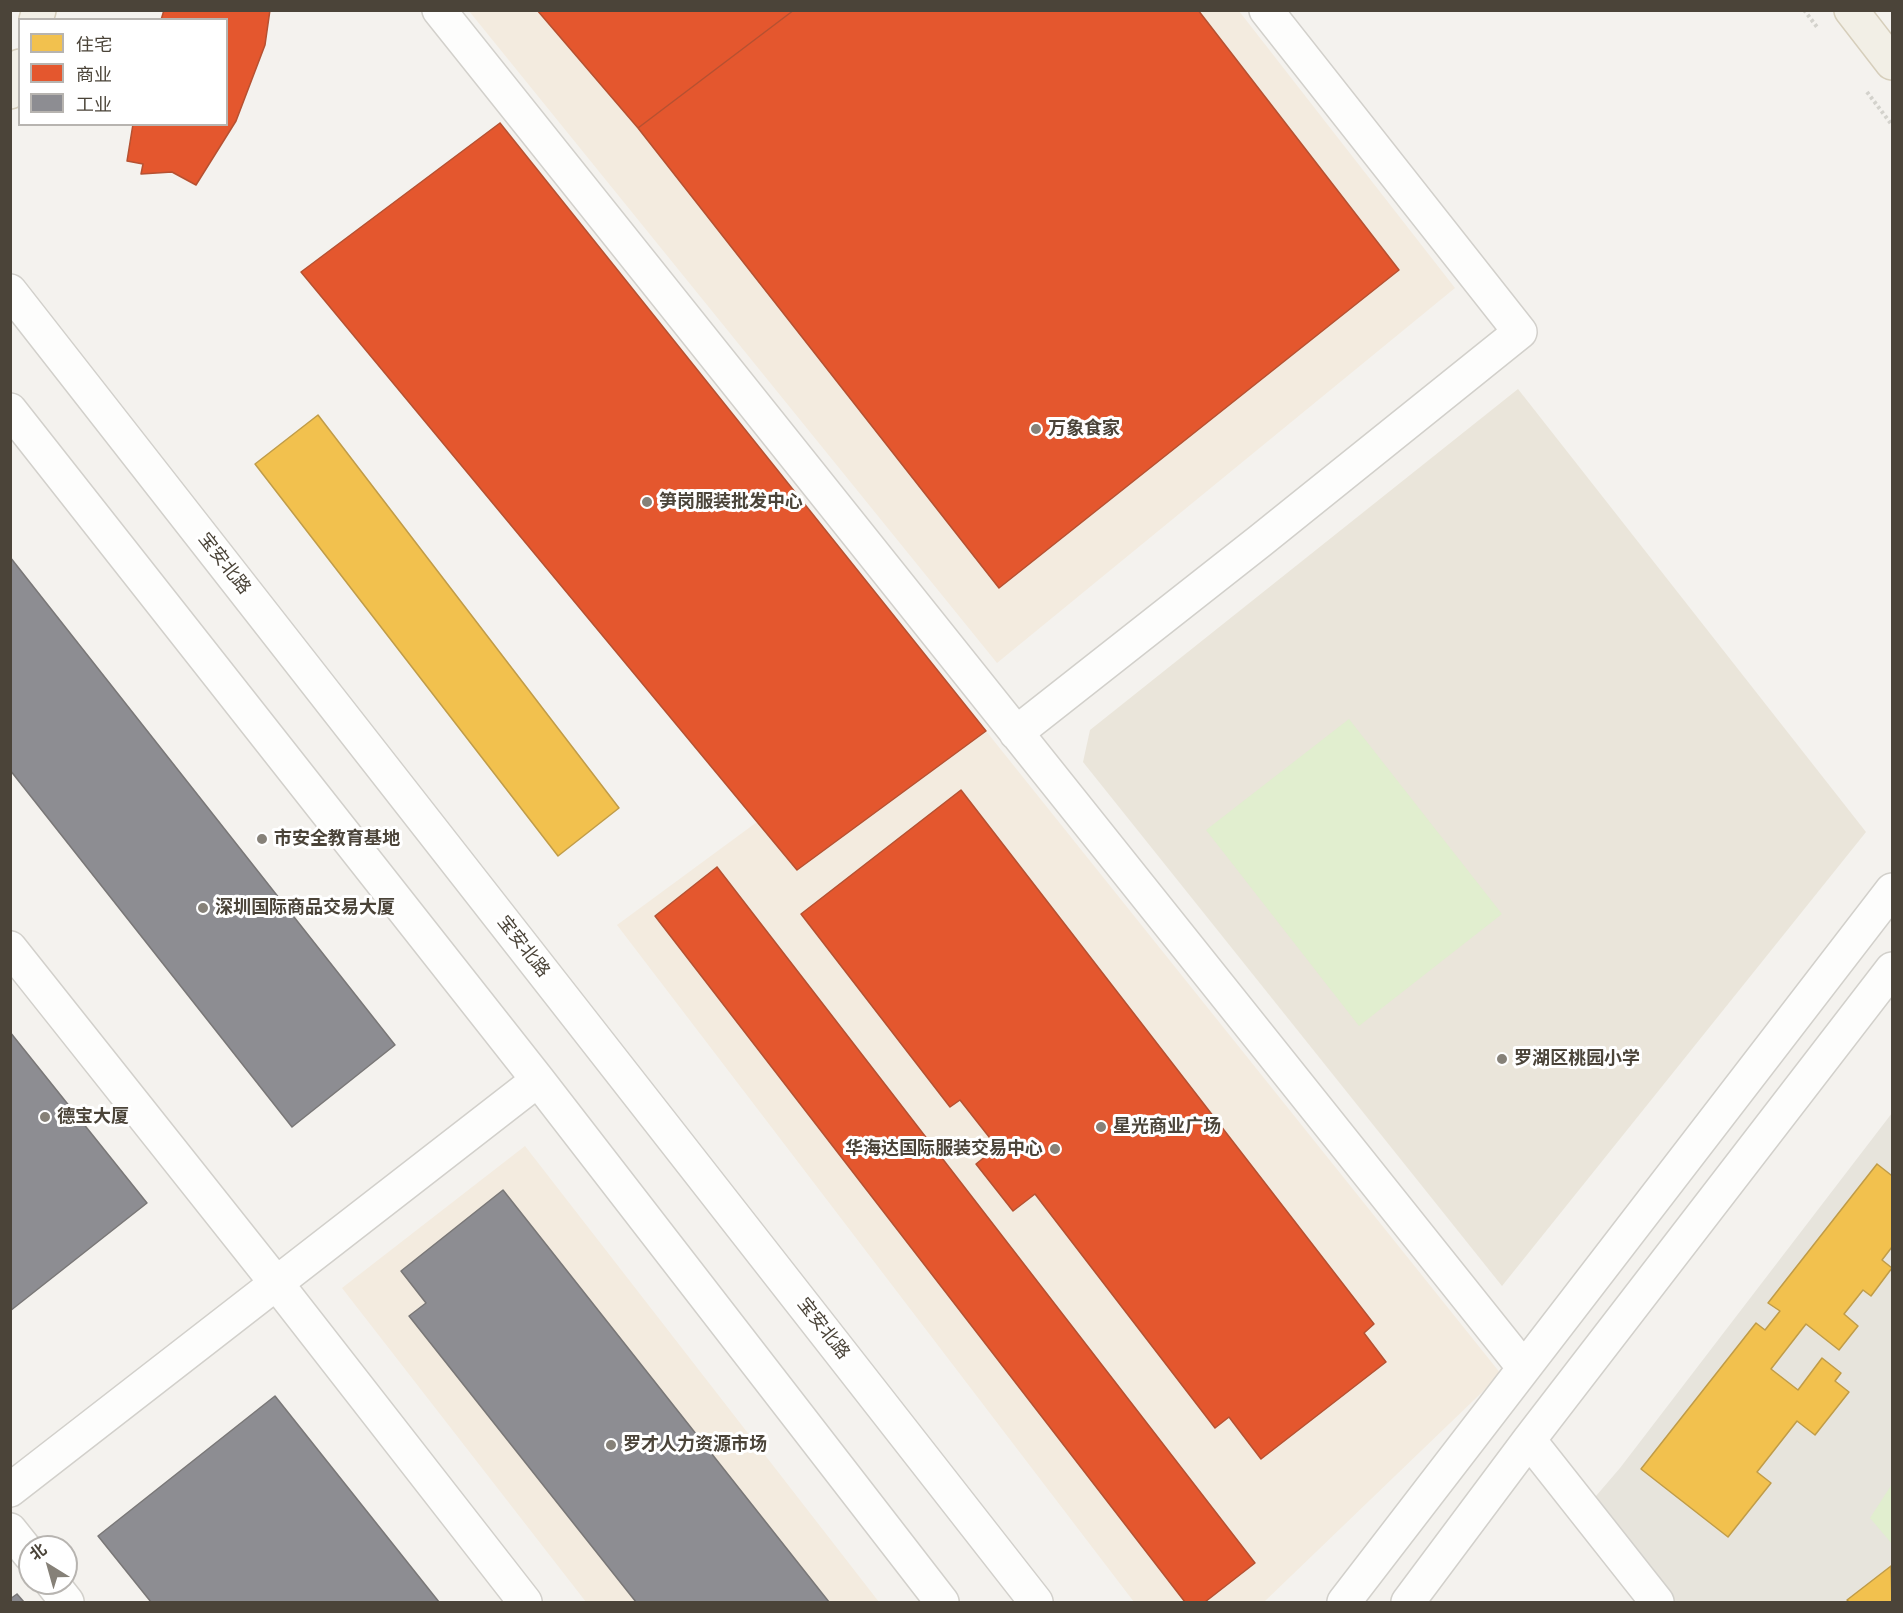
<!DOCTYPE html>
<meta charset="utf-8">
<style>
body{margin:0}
#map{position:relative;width:1903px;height:1613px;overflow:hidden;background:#f4f2ee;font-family:"DM Sans","Noto Sans SC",sans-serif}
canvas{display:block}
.frame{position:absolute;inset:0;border:12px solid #4b4439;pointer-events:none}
.legend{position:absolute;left:18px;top:18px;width:210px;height:108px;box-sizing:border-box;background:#fff;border:2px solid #b7b4b0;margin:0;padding:8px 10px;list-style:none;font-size:18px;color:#4b4439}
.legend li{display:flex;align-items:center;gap:12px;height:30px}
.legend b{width:30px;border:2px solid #b7b4b0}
.north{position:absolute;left:18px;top:1535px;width:60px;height:60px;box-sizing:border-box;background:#fff;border:2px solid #b7b4b0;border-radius:50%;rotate:323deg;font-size:16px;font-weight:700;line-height:24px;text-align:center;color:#4b4439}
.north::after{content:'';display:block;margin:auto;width:21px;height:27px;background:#868178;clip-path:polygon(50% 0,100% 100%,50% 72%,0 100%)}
</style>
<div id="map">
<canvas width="1903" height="1613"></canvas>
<div class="frame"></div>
<ul class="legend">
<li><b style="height:16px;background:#f2c14e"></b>住宅</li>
<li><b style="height:16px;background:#e4572e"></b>商业</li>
<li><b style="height:16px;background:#8d8d92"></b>工业</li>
</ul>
<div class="north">北</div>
</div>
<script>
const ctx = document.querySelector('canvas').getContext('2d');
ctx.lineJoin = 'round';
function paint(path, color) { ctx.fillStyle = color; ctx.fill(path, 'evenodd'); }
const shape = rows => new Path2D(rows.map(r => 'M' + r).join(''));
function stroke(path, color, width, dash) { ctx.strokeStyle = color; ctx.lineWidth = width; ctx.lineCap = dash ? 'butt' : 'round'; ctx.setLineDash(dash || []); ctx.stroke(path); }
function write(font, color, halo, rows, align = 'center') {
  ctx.font = font + ' "DM Sans","Noto Sans SC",sans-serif'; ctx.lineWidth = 6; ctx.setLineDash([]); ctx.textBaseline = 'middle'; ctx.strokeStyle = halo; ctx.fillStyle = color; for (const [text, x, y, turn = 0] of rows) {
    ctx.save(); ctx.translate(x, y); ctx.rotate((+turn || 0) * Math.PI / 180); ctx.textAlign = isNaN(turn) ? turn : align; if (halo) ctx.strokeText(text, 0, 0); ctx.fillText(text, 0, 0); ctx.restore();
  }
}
const residential = shape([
 [1892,1113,1892,1602,1657,1602,1584,1510,1620,1468]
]);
const commercial = shape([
 [469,11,1239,11,1455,288,997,663],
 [986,731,1501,1374,1264,1602,1134,1602,617,925,757,822,797,870],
 [525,1146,879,1602,586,1602,342,1288]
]);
const education = shape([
 [1518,389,1866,832,1502,1286,1083,762,1090,730]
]);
const green = shape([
 [1349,719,1502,914,1359,1026,1206,830],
 [1892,1484,1892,1544,1870,1518]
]);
const homes = shape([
 [318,415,619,808,558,856,255,464,318,415],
 [1877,1164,1891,1175,1892,1174,1892,1247,1882,1260,1892,1268,1871,1296,1863,1290,1844,1314,1858,1326,1839,1350,1806,1324,1771,1369,1798,1390,1822,1358,1841,1373,1835,1381,1849,1392,1815,1435,1797,1421,1757,1472,1771,1483,1728,1537,1641,1469,1756,1323,1765,1330,1780,1311,1768,1303,1877,1164],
 [1891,1566,1892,1602,1849,1602,1847,1600,1891,1566]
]);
const shops = shape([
 [164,10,270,10,265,45,236,121,196,185,172,172,141,174,143,164,127,161,133,124,226,124,226,20,161,20,164,10],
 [537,10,794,10,638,128,537,10],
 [794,10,1198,10,1399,270,999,588,638,128,794,10],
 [500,123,986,731,797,870,301,272,500,123],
 [961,790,1374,1324,1364,1333,1386,1362,1261,1459,1229,1417,1215,1428,1035,1194,1013,1211,976,1164,997,1147,960,1100,950,1107,801,914,961,790],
 [717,867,1255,1563,1205,1602,1185,1602,655,916,717,867]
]);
const industry = shape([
 [10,557,395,1045,292,1127,10,770,10,557],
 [10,1032,147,1203,10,1311,10,1032],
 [503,1190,829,1602,636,1602,409,1316,426,1303,401,1271,503,1190],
 [275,1396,439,1602,151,1602,98,1536,275,1396],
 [17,1594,24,1602,10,1602,10,1599,17,1594]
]);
const path = shape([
 [1804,10,1817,27],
 [1867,92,1892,125]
]);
const minor = shape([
 [439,10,1524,1368],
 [10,291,1036,1602],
 [10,410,538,1080,942,1602],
 [1016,733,1260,541,1520,332,1266,10],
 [10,948,277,1284,525,1602],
 [1529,1440,1657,1602],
 [10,1490,538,1080],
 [10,1530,30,1555],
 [52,1583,67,1602],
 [1344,1602,1892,890],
 [1408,1602,1529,1440,1892,969]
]);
const major = shape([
 [1851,10,1892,63],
 [36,20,39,10],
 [10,92,20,66]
]);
const markers = [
 [1036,429,6,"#868178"],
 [647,502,6,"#868178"],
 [262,839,6,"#868178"],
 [203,908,6,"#868178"],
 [1502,1059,6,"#868178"],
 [45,1117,6,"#868178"],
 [1101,1127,6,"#868178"],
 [1055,1149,6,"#868178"],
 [611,1445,6,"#868178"]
];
const poiNames = [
 ["万象食家",1048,429],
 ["笋岗服装批发中心",659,502],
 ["市安全教育基地",274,839],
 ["深圳国际商品交易大厦",215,908],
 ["罗湖区桃园小学",1514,1059],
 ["德宝大厦",57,1117],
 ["星光商业广场",1113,1127],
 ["华海达国际服装交易中心",1043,1149,"right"],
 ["罗才人力资源市场",623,1445]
];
const streetNames = [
 ["宝安北路",224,564,52],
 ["宝安北路",523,947,52],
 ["宝安北路",823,1329,52]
];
paint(residential, '#e7e4dc');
paint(commercial, '#f3ebdf');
paint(education, '#eae5da');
paint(green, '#e1eecf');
paint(homes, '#f2c14e');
stroke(homes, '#c09c48', 1.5);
paint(shops, '#e4572e');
stroke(shops, '#b65131', 1.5);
paint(industry, '#8d8d92');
stroke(industry, '#797777', 1.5);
stroke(minor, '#d2d0cb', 36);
stroke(major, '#d6cebb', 36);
stroke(path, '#d3d2cc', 4, [3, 3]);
stroke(minor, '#fdfdfc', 33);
stroke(major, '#f2efe6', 33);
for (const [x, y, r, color] of markers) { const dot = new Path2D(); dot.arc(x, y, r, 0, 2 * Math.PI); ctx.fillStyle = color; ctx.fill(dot); stroke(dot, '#fff', 2); }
write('bold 18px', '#4b4439', '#fff', poiNames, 'left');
write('18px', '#4b4439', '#fff', streetNames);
</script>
